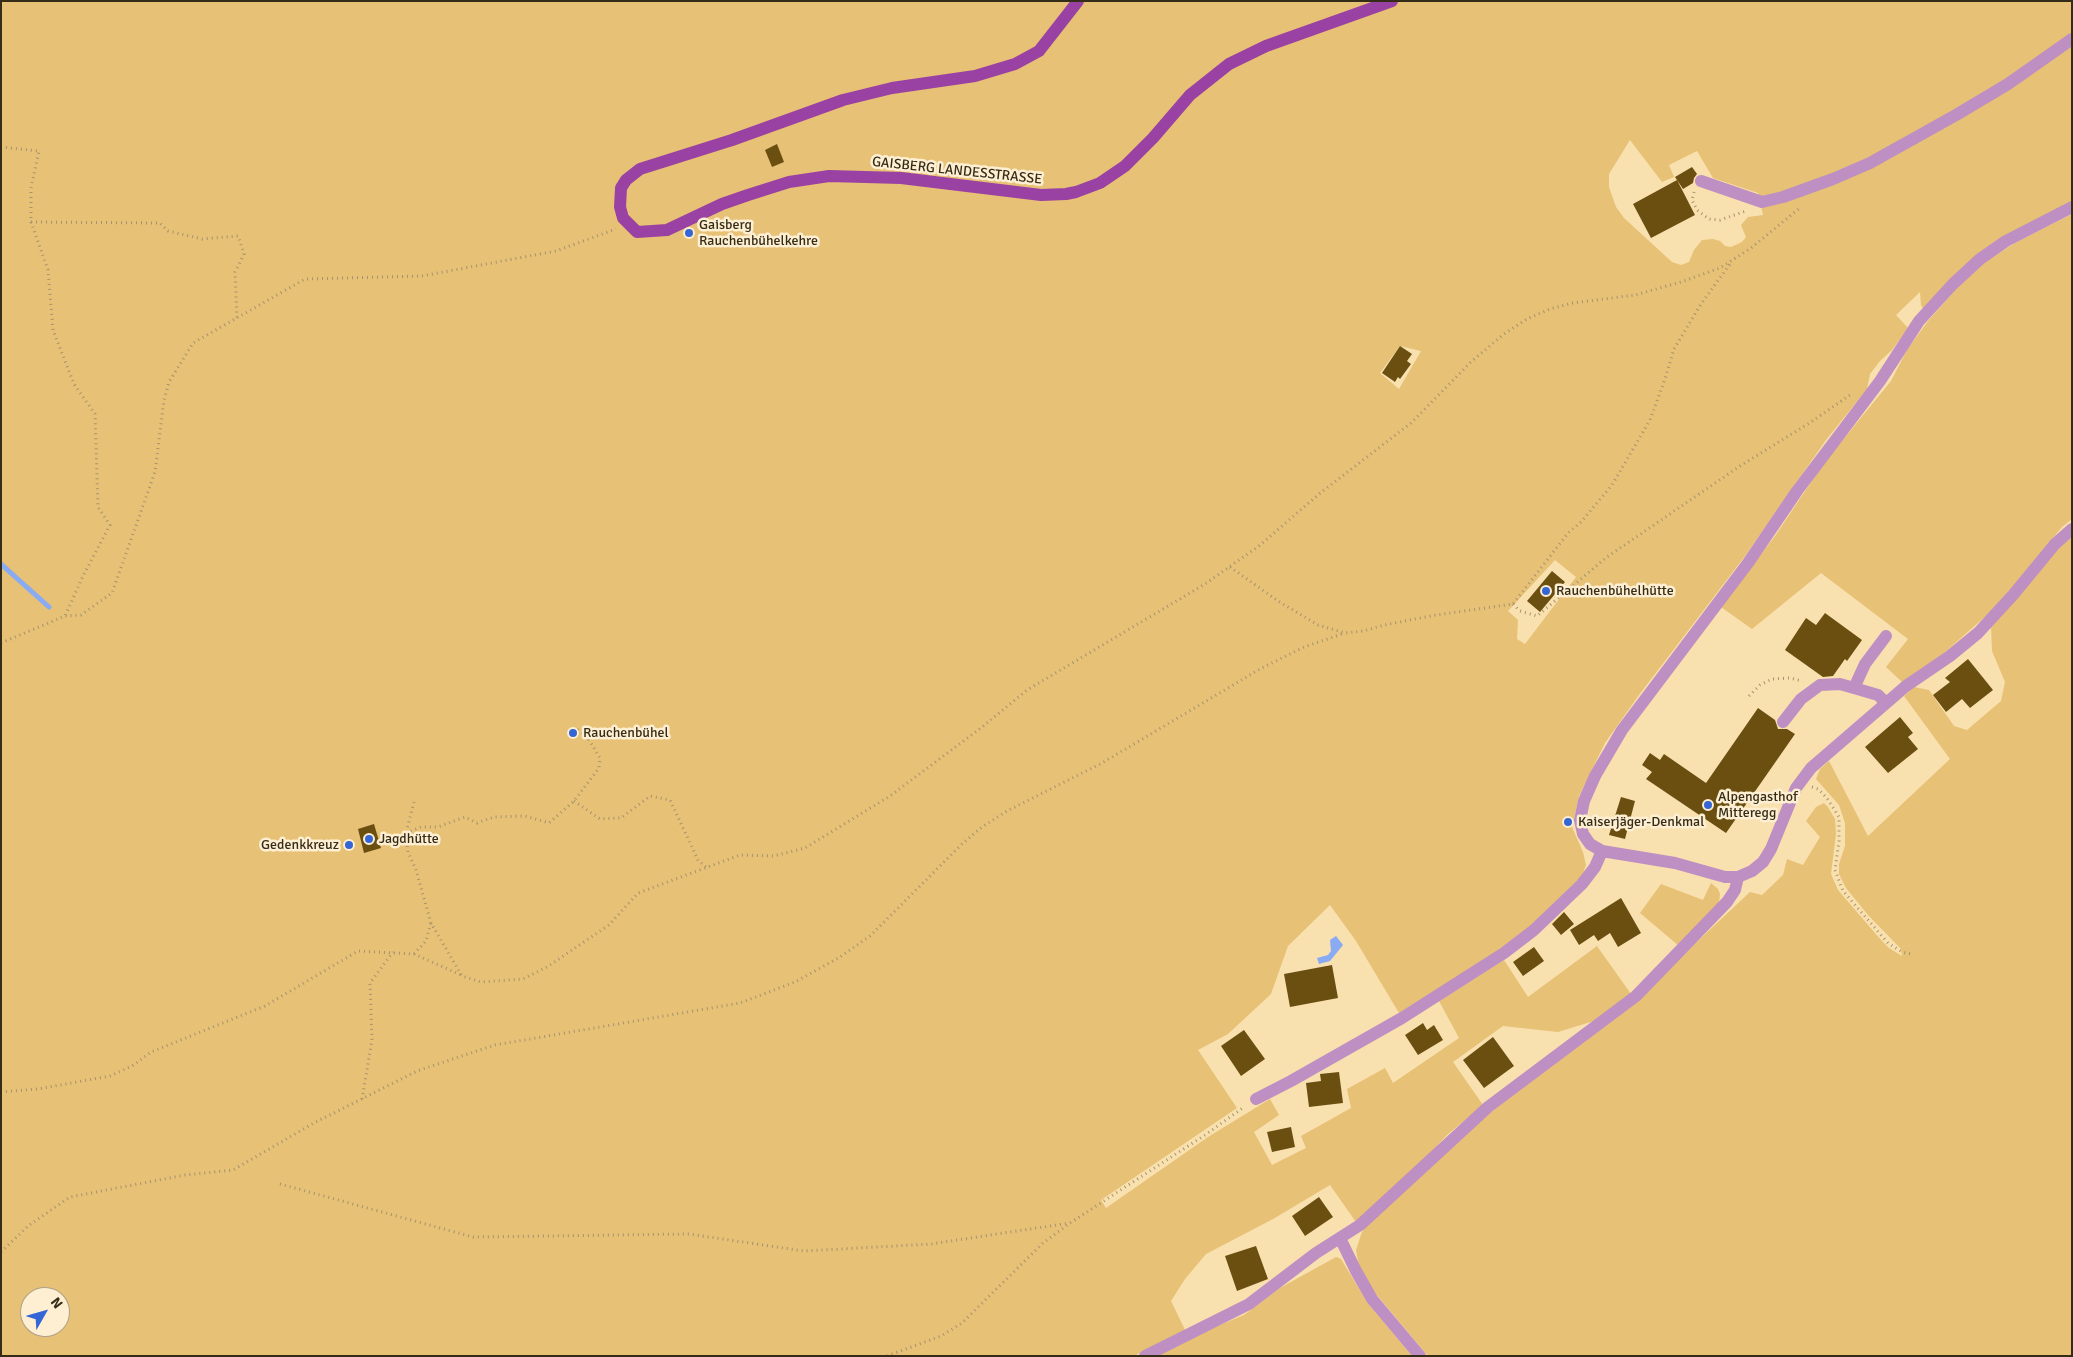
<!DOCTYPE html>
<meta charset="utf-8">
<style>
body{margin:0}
#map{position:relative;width:2073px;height:1357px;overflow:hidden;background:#f9e0af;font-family:Signika,sans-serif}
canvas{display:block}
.frame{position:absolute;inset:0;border:2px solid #352c18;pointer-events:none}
.north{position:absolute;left:20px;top:1287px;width:50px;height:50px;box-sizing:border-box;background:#feefd2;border:1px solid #aea188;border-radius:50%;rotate:52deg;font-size:14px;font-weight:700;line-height:20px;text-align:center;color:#352c18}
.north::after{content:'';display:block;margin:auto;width:18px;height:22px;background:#3566d5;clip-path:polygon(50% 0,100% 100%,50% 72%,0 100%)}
</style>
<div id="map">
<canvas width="2073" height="1357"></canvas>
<div class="frame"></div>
<div class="north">N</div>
</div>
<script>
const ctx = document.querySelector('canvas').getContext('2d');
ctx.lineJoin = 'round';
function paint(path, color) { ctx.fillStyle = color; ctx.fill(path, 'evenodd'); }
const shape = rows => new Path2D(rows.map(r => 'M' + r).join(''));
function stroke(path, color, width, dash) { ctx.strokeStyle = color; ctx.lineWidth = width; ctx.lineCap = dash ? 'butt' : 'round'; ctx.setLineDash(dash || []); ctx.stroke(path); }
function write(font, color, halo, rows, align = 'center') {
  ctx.font = font + ' Signika,sans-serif'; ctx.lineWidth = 5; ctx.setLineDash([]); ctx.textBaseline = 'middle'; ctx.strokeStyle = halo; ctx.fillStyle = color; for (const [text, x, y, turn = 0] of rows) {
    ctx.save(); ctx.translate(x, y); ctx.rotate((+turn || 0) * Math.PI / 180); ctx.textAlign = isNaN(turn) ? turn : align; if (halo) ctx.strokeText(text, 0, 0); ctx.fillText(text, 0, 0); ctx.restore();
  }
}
const green = shape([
 [1,1,2072,1,2072,206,2025,229,1925,312,1921,305,1920,292,1896,315,1908,328,1892,350,1880,361,1870,374,1867,389,1826,440,1745,556,1639,695,1605,743,1579,796,1572,827,1583,852,1586,865,1582,876,1523,933,1497,953,1399,1013,1356,941,1330,905,1288,946,1271,994,1228,1034,1198,1050,1237,1108,1101,1200,1106,1208,1208,1137,1270,1099,1279,1115,1254,1132,1272,1165,1306,1148,1301,1136,1351,1108,1347,1089,1385,1068,1393,1083,1459,1038,1439,1001,1504,960,1528,997,1597,946,1631,994,1597,1020,1558,1032,1503,1026,1453,1062,1483,1105,1447,1135,1410,1175,1356,1222,1330,1185,1273,1219,1206,1254,1185,1279,1171,1301,1185,1330,1134,1356,1,1356],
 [1630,140,1662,182,1674,177,1669,165,1697,151,1713,178,1758,193,1763,215,1748,217,1741,225,1746,237,1742,242,1731,247,1725,246,1720,241,1713,239,1702,240,1694,250,1689,262,1681,265,1672,262,1624,218,1616,207,1609,187,1609,174],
 [1400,346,1421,351,1399,389,1380,373],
 [1555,560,1576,577,1525,644,1517,639,1518,620,1508,611],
 [30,1297,60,1297,60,1327,30,1327],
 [2072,214,2072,519,2062,527,1996,607,1944,653,1902,682,1886,667,1908,639,1821,573,1752,629,1721,607,1775,536,1824,463,1891,381,1907,350,1928,321,1957,288,1984,263,2015,243],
 [2072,537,2072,1356,1428,1356,1372,1289,1359,1267,1356,1250,1362,1232,1372,1220,1490,1113,1685,953,1750,892,1762,895,1783,875,1787,859,1803,865,1820,837,1806,821,1816,807,1824,803,1828,807,1835,819,1836,834,1831,874,1838,890,1881,940,1889,948,1902,956,1901,949,1868,915,1846,888,1839,874,1839,864,1845,846,1845,823,1839,805,1816,779,1820,769,1829,761,1868,836,1950,759,1904,696,1914,687,1929,690,1954,726,1967,730,2001,701,2005,682,1992,651,1991,626,2058,548],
 [1711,883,1718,889,1720,894,1719,903,1679,946,1640,913,1661,884,1703,900],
 [1336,1257,1341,1259,1367,1302,1412,1356,1154,1356,1190,1337,1244,1315,1280,1288]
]);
const water = shape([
 [1336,936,1343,945,1330,961,1319,964,1317,958,1328,955,1331,951,1330,940]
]);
const stream = shape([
 [1,564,49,607]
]);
const building = shape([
 [777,144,784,162,772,167,765,150],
 [1692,167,1697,174,1694,178,1693,183,1683,189,1675,177],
 [1677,180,1695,215,1651,238,1633,204],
 [1400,346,1412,354,1407,361,1411,364,1400,379,1398,377,1395,382,1382,373],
 [1552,571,1565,582,1540,612,1527,601],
 [1825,613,1862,640,1847,661,1845,659,1833,676,1823,677,1785,650,1806,618,1816,625],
 [1968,659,1993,690,1970,708,1962,699,1946,712,1933,695,1950,682,1945,678],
 [1758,708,1775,720,1778,729,1787,729,1795,734,1726,833,1646,779,1652,772,1642,765,1650,753,1660,760,1664,754,1706,783],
 [1900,717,1913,733,1908,737,1918,749,1888,773,1865,747],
 [1621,797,1635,801,1625,839,1609,835],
 [374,824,381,848,364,853,358,829],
 [1621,898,1641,933,1618,947,1610,933,1598,941,1594,935,1579,945,1570,930],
 [1564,912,1574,924,1561,935,1552,924],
 [1534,947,1544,961,1523,976,1513,962],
 [1332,965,1338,998,1290,1007,1284,974],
 [1423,1023,1427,1030,1434,1025,1443,1040,1418,1055,1405,1035],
 [1244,1030,1265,1059,1241,1076,1221,1046],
 [1493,1037,1514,1066,1484,1088,1463,1060],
 [1339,1072,1343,1103,1309,1107,1306,1083,1321,1081,1320,1074],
 [1291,1127,1295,1147,1272,1152,1267,1132],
 [1319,1197,1333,1217,1305,1236,1292,1216],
 [1256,1246,1268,1279,1237,1291,1225,1256]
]);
const path = shape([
 [1,147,39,151,31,188,31,222,48,270,53,330,74,384,95,414,98,507,110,525,83,576,65,616],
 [1694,192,1692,200,1697,210,1709,219,1720,220,1746,211],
 [31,222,160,223,168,231,202,239,238,236,244,254,235,272,237,318],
 [1230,567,1278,601,1318,625,1345,633,1363,631,1384,625,1436,615,1513,604,1568,533,1581,522,1612,485,1650,420,1665,379,1674,349,1701,304,1730,264],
 [1513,604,1520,611,1537,616,1607,557,1740,466,1811,422,1850,395],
 [1,643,65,616,81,615,112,593,155,472,164,400,169,382,193,343,305,279,422,276,556,251,616,229],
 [1749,696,1760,685,1772,679,1790,678,1802,681],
 [1812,787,1818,789,1827,798,1839,817,1839,841,1835,870,1843,891,1888,943,1902,952,1911,954],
 [574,801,600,819,621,818,650,796,670,800,698,860,707,868],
 [414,802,406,833,408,852,416,870,431,923,462,976,481,982,523,979,547,967,609,925,638,893,740,855,774,856,805,848,890,796,981,728,1027,690,1205,584,1259,546,1319,494,1411,423,1472,361,1504,334,1527,319,1550,309,1573,303,1635,295,1681,282,1720,268,1751,248,1801,207],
 [406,833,421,827,438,827,465,817,477,823,494,817,525,816,549,823,574,801,599,768,600,758,586,735,578,730,573,733],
 [414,954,426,941,431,923],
 [1,1092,38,1089,110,1076,132,1066,151,1052,265,1006,358,951,414,954,461,975],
 [362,1099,372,1040,370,983,393,952],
 [280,1184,473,1237,689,1234,804,1251,931,1244,1070,1223],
 [1,1252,28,1226,70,1197,185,1175,233,1170,314,1123,417,1071,495,1045,740,1003,795,982,840,957,870,936,962,844,982,827,1007,811,1102,763,1260,669,1304,647,1345,633],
 [887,1356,941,1336,962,1323,1043,1243,1070,1223,1205,1135,1244,1107]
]);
const minor = shape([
 [1701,181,1762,202,1783,197,1833,179,1870,163,1956,115,2008,84,2072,39],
 [2072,207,2006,241,1980,259,1953,284,1919,321,1880,381,1797,491,1748,563,1622,730,1595,776,1584,801,1580,820,1583,834,1590,844,1602,851,1675,863,1725,877,1738,877,1752,871,1763,862,1771,849,1796,788,1811,768,1906,686,1950,656,1978,633,2013,595,2055,544,2072,529],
 [1854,688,1865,664,1886,636],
 [1783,722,1801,699,1820,685,1840,684,1854,688,1878,695,1886,703],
 [1256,1099,1291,1081,1402,1018,1504,953,1534,930,1582,884,1595,867,1602,851],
 [1340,1238,1356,1271,1372,1299,1420,1356],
 [1145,1356,1249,1304,1316,1253,1360,1225,1488,1107,1636,996,1727,902,1735,890,1738,877]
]);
const major = shape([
 [1078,1,1039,51,1015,64,975,76,892,88,843,100,732,140,640,169,626,180,621,188,620,207,623,218,637,232,667,230,722,204,748,195,789,182,829,176,901,178,1041,195,1066,194,1076,192,1100,183,1125,166,1153,138,1190,95,1229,64,1266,46,1392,1]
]);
const markers = [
 [689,233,5,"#3566d5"],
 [1546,591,5,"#3566d5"],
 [573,733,5,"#3566d5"],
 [1708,805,5,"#3566d5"],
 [1568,822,5,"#3566d5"],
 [369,839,5,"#3566d5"],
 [349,845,5,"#3566d5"]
];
const streetNames = [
 ["GAISBERG LANDESSTRASSE",957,171,6]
];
const poiNames = [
 ["Gaisberg",699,225],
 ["Rauchenbühelkehre",699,241],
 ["Rauchenbühelhütte",1556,591],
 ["Rauchenbühel",583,733],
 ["Alpengasthof",1718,797],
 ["Mitteregg",1718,813],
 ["Kaiserjäger-Denkmal",1578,822],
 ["Jagdhütte",379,839],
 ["Gedenkkreuz",339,845,"right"]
];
paint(green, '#e7c175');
paint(water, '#88abf3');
stroke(stream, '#88abf3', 5);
paint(building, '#6a4f11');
stroke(path, '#a5936f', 3, [1, 4]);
stroke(minor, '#be8fc2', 12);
stroke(major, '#9a42a3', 12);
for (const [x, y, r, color] of markers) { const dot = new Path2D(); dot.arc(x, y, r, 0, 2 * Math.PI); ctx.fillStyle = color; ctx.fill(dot); stroke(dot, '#feefd2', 2); }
write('14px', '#352c18', '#feefd2', streetNames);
write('14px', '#352c18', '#feefd2', poiNames, 'left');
</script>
